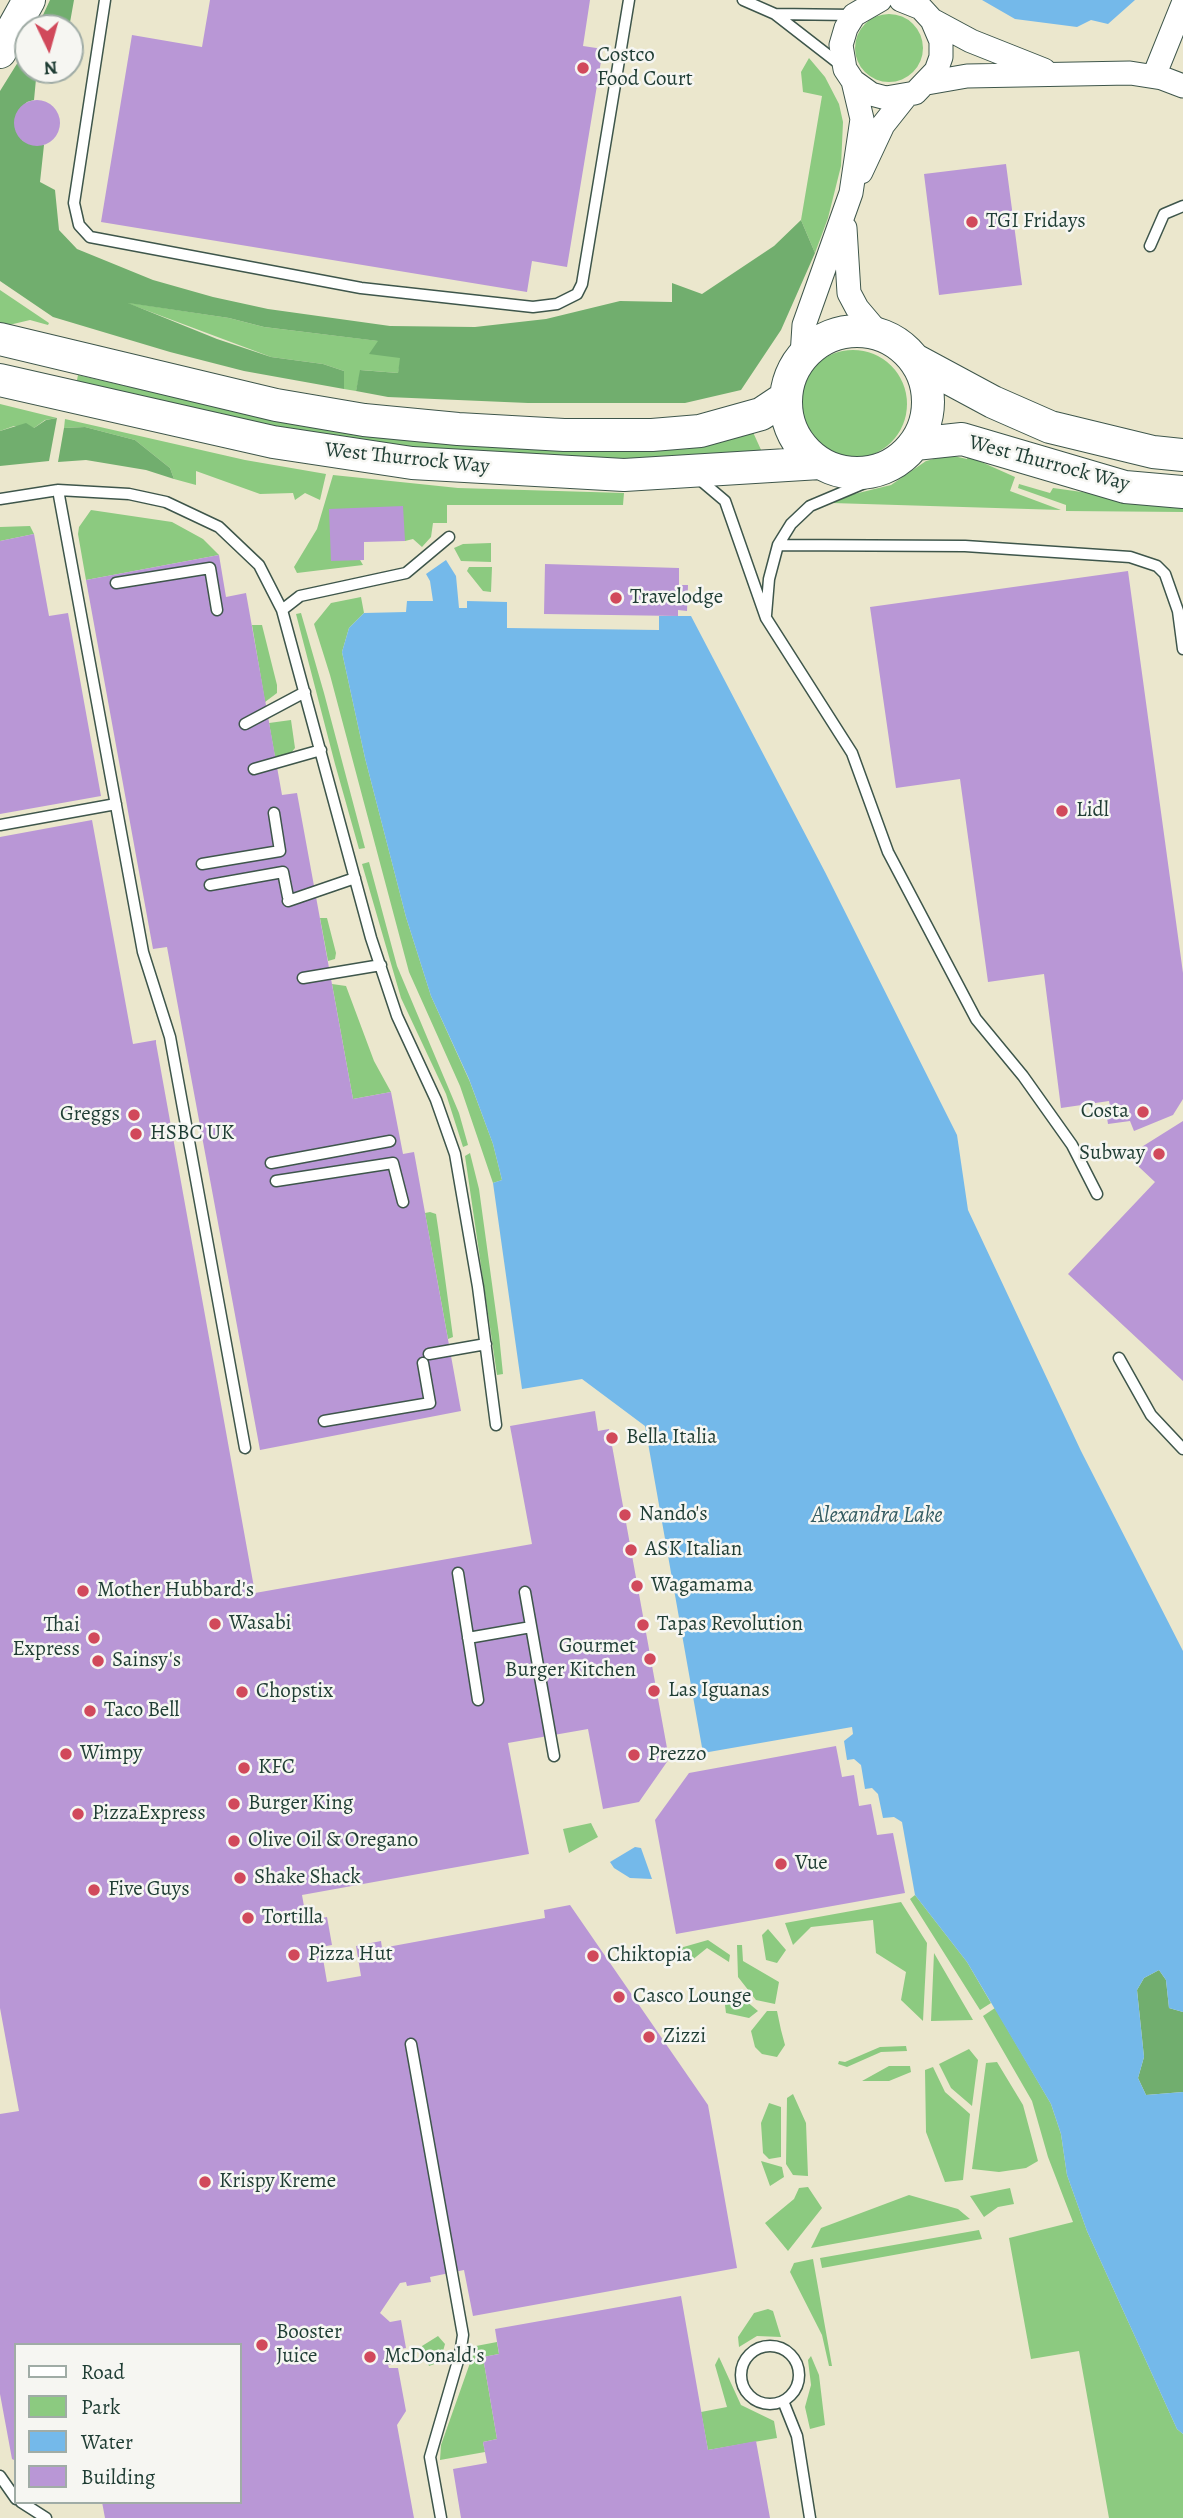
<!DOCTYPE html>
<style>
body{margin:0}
#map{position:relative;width:1183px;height:2518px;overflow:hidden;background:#ebe7cd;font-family:Alegreya,serif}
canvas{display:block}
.legend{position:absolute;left:14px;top:2343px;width:228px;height:161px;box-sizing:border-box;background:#f6f6f2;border:2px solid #a0aca6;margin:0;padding:9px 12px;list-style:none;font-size:21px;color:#1f3d34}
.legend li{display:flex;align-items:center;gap:14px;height:35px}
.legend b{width:35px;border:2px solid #a0aca6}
.north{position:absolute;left:14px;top:14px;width:70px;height:70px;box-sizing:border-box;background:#f6f6f2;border:2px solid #a0aca6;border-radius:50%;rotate:175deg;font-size:19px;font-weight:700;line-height:28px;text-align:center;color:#1f3d34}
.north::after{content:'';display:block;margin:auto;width:24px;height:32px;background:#d1495b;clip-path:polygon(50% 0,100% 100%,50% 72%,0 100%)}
</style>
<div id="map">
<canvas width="1183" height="2518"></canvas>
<ul class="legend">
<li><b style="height:9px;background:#fff"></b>Road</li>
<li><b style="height:19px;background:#8cca80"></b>Park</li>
<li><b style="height:19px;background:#74b9ea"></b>Water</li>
<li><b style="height:19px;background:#b997d6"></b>Building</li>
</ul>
<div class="north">N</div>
</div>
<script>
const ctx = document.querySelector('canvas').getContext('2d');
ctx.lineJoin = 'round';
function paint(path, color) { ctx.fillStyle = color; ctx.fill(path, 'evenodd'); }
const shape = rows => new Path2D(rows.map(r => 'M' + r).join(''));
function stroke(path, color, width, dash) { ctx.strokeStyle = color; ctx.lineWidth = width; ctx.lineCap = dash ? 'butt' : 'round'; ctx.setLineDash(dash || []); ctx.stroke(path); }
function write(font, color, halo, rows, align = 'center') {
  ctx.font = font + ' Alegreya,serif'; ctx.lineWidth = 5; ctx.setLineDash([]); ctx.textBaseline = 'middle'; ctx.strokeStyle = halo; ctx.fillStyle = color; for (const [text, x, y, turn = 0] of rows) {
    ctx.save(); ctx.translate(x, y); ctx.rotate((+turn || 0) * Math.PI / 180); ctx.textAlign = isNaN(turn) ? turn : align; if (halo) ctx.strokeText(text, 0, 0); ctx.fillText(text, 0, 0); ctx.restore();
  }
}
const green = shape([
 '855 48a34 34 0 1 1 68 0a34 34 0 1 1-68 0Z',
 [809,58,825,77,839,104,843,122,841,166,828,218,815,253,801,220,822,96,803,92,801,72],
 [0,290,49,323,48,325,30,320,9,325,0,323],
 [124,302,229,318,264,327,379,341,401,358,398,373,361,370,356,391,344,389,344,371,323,364,271,357],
 '799 404a54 54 0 1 1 108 0a54 54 0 1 1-108 0Z',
 [78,375,285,423,391,438,561,449,752,430,762,452,606,461,354,444,76,385],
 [0,404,57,418,45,420,34,428,14,426,0,431],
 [65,419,245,460,326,474,320,500,305,493,295,500,293,493,260,494,196,471,196,485,174,479,170,468,135,440,85,427,64,428],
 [949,455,967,459,968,456,1015,477,1010,491,1061,510,832,503,846,496,891,485,926,461],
 [333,475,458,488,624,493,623,505,447,505,447,523,433,523,431,537,422,547,413,539,405,541,330,509,363,565,297,573,294,567,317,529],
 [1019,484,1050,493,1053,488,1183,506,1183,512,1066,511,1066,505,1018,488],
 [91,510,172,522,203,539,219,555,86,580,78,534,79,527],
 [30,526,34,534,0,541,0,527],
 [491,543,491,562,461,561,454,548,463,544],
 [469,567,492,567,491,592,483,591,467,571],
 [361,597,364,613,349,628,342,652,365,758,406,917,431,996,470,1082,493,1144,502,1180,493,1183,460,1086,409,972,330,675,314,624,331,603],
 [301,613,324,693,365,848,359,849,335,764,296,614],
 [252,625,262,625,277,685,277,693,265,702],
 [291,720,295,748,291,753,275,757,269,723],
 [369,862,397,966,459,1113,468,1145,463,1147,446,1094,401,998,362,864],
 [320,918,327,918,336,953,335,959,328,961],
 [332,984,346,986,374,1061,391,1092,353,1099],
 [470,1153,479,1189,499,1335,503,1374,497,1375,465,1156],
 [430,1212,436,1214,439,1234,453,1337,448,1339,425,1213],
 [591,1823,598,1837,569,1853,563,1829],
 [915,1895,967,1962,991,2003,980,2010,910,1899],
 [901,1902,927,1943,923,2021,901,2000,906,1972,876,1953,873,1920,811,1927,793,1945,785,1923],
 [768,1929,786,1950,777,1963,766,1960,762,1935],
 [708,1940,730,1955,729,1962,707,1948,691,1961,680,1948],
 [737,1945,742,1945,743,1961,779,1982,775,2004,756,2000,738,1977],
 [934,1953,973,2020,931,2021],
 [739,1995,758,2011,749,2018,726,2013,725,2005],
 [995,2008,1051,2104,1061,2134,1067,2175,1087,2231,1177,2429,1183,2434,1183,2518,1109,2518,1079,2351,1031,2359,1009,2238,1073,2222,1048,2157,1032,2101,983,2016],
 [767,2011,777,2011,781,2030,785,2045,777,2057,762,2054,755,2047,751,2031],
 [906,2046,907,2051,881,2052,847,2067,838,2064,839,2061,845,2062,880,2047],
 [969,2049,978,2060,972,2106,951,2088,939,2064],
 [997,2062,1023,2105,1038,2161,1026,2168,999,2172,972,2169,986,2063],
 [889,2066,910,2066,911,2072,889,2081,862,2081],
 [933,2067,945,2092,970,2114,963,2180,945,2182,926,2132,925,2070],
 [793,2094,806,2123,808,2176,793,2175,786,2164,787,2098],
 [769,2103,781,2107,781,2157,769,2159,763,2153,761,2123],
 [761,2161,782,2167,784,2177,770,2186],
 [808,2187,822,2208,788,2251,765,2223,794,2199,799,2188],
 [1010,2188,1014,2204,998,2207,984,2217,970,2196],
 [909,2195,958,2209,970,2219,811,2248,821,2228],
 [979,2230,982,2239,822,2268,820,2258],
 [813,2259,832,2366,829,2366,822,2335,790,2272,794,2263],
 [768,2309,773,2311,781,2337,757,2336,739,2347,738,2337,754,2313],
 [438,2336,445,2344,440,2362,429,2366,422,2346],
 [497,2342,499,2354,483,2357,497,2439,483,2442,485,2452,440,2460,441,2445,476,2346],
 [811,2356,819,2375,825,2425,810,2429,805,2407,811,2385,808,2360],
 [719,2357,741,2405,774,2421,777,2438,708,2450,701,2412,727,2407,715,2365]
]);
const forest = shape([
 [50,0,74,0,69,28,37,28],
 [28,46,28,70,52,70,36,79,34,100,27,102,17,113,15,128,23,141,44,145,40,182,55,190,59,230,77,249,153,280,213,297,268,309,390,326,475,327,546,319,620,301,672,302,672,283,702,294,774,246,801,220,815,253,781,330,741,390,685,403,528,403,388,397,356,391,360,370,398,373,400,358,369,354,378,341,264,327,229,318,128,303,217,339,271,357,323,364,344,371,344,389,244,371,170,352,53,317,0,281,0,91],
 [57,418,49,461,0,466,0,431,26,423,34,428,46,420],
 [85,427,135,440,170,468,174,479,146,470,86,460,58,462,64,428],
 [1159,1970,1166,1980,1169,2008,1183,2012,1183,2092,1146,2095,1138,2078,1144,2057,1137,1990,1144,1978]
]);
const water = shape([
 [982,0,1135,0,1108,24,1091,20,1077,27,1015,19],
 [446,560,456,576,459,608,467,608,467,601,507,602,507,628,659,630,659,616,691,616,825,872,957,1135,968,1210,1081,1451,1183,1651,1183,2012,1169,2008,1166,1980,1159,1970,1144,1978,1137,1990,1144,2057,1138,2078,1146,2095,1183,2092,1183,2434,1177,2429,1087,2231,1067,2175,1061,2134,1051,2104,967,1962,915,1895,902,1822,894,1817,883,1818,878,1794,872,1788,865,1789,861,1765,854,1759,847,1760,844,1741,853,1734,852,1727,703,1753,645,1426,582,1379,522,1389,493,1183,502,1180,493,1144,469,1079,431,996,406,917,365,758,342,652,349,628,364,613,406,612,407,601,433,601,430,581,426,574],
 [635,1847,641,1848,652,1879,630,1878,614,1868,610,1862]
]);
const building = shape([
 [210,0,590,0,583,46,603,49,567,267,532,261,527,292,101,222,132,35,202,47],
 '14 123a23 23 0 1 1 46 0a23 23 0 1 1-46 0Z',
 [1006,164,1022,285,939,295,924,174],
 [403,506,405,541,364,542,364,560,331,561,329,509],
 [34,534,49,616,68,613,101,796,0,814,0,541],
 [219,555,226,597,246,593,282,795,297,793,353,1099,391,1092,403,1154,414,1152,461,1411,260,1450,167,947,153,949,86,580],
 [545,564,679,568,679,585,688,585,687,611,678,610,678,616,544,614],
 [1128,571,1183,973,1183,1099,1173,1115,1134,1131,1130,1121,1108,1124,1106,1112,1111,1111,1109,1101,1061,1108,1044,974,988,982,960,779,896,788,870,607],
 [92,820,133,1044,156,1040,156,1043,255,1593,532,1544,510,1426,595,1411,598,1431,609,1429,669,1759,639,1802,603,1809,588,1729,508,1743,529,1854,302,1895,305,1912,316,1919,327,1917,332,1945,321,1947,327,1982,361,1976,356,1946,381,1941,382,1948,545,1918,544,1910,570,1905,708,2105,737,2268,473,2316,464,2270,430,2277,431,2282,407,2286,406,2282,400,2283,380,2313,390,2322,401,2320,406,2348,395,2350,389,2362,392,2364,388,2365,389,2368,398,2368,406,2411,397,2425,414,2518,105,2518,102,2502,240,2502,240,2345,16,2345,16,2461,12,2459,0,2394,0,2114,19,2111,0,2008,0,837],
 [1183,1121,1183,1381,1068,1274,1155,1182,1139,1167,1137,1159,1140,1148],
 [836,1746,842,1777,854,1775,859,1806,871,1804,877,1835,893,1833,905,1893,676,1934,655,1820,689,1773],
 [681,2296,708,2450,756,2441,770,2518,461,2518,453,2469,487,2463,483,2442,497,2439,483,2357,499,2354,495,2329]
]);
const lane = shape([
 [105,0,74,203,79,225,90,237,361,288,533,307,557,304,577,294,582,284,629,0],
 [743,0,775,14,842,66],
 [775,14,853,15],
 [1150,246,1164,214,1183,206],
 [699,479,725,501,766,618,852,753,888,852,976,1019,1023,1076,1072,1145,1097,1194],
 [58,490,143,952,170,1037,245,1448],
 [0,499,58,490,129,494,166,502,219,527,259,565,282,610,371,938,397,1016,436,1100,455,1154,478,1287,496,1425],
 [778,545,965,546,1130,557,1157,566,1165,574,1178,611,1183,649],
 [116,583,210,568,217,610],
 [282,610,300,596,406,573,449,537],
 [766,615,769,579,778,545,791,524,810,506,867,482,891,465],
 [245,724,305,692],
 [254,769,321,750],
 [0,825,116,804],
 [202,864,280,851,274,813],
 [210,885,283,872,288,897],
 [288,901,355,878],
 [303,978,381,965],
 [271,1163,390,1141],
 [276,1181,393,1163,403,1202],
 [429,1354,486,1344],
 [1119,1358,1151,1415,1183,1449],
 [324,1421,430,1403,423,1363],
 [458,1573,478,1700],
 [525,1592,554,1756],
 [468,1638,531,1627],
 [411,2044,463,2335,460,2354,430,2457,441,2518],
 '741 2375a29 29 0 1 1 58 0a29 29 0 1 1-58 0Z',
 [783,2401,797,2436,810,2518],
 [0,2476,16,2499],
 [21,2502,46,2518]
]);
const street = shape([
 [880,0,854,15,846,28,841,45,845,69,853,81,871,94,886,98,915,93,936,71,941,57,941,41,932,20,921,8,901,0],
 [932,20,971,41,1044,70],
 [1154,76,1183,4],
 [927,83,967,76,1130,73,1162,78,1183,86],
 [861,172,883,125,906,96],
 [845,228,849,293,857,308,879,334],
 [802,356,804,325,851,193,862,119,853,81]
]);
const secondary = shape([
 [0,52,29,0],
 '786 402a71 71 0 1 1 142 0a71 71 0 1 1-142 0Z',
 [0,339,276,405,364,420,458,429,564,435,652,435,700,431,761,414,785,398],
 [915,360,993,402,1050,427,1153,452,1183,455],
 [0,380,273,442,412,463,624,475,820,463],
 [915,444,962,439,1125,487,1183,492]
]);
const markers = [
 [583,68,7,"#d1495b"],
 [972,222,7,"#d1495b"],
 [616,598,7,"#d1495b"],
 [1062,811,7,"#d1495b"],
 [1143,1112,7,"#d1495b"],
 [134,1115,7,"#d1495b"],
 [136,1134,7,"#d1495b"],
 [1159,1154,7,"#d1495b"],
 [612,1438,7,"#d1495b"],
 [625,1515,7,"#d1495b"],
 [631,1550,7,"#d1495b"],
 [637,1586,7,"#d1495b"],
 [83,1591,7,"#d1495b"],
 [215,1624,7,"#d1495b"],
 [643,1625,7,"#d1495b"],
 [94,1638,7,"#d1495b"],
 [650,1659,7,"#d1495b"],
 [98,1661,7,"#d1495b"],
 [654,1691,7,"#d1495b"],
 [242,1692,7,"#d1495b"],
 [90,1711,7,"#d1495b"],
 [66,1754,7,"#d1495b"],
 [634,1755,7,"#d1495b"],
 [244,1768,7,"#d1495b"],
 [234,1804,7,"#d1495b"],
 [78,1814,7,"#d1495b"],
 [234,1841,7,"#d1495b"],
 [781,1864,7,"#d1495b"],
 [240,1878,7,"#d1495b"],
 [94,1890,7,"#d1495b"],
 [248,1918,7,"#d1495b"],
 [294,1955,7,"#d1495b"],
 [593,1956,7,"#d1495b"],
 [619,1997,7,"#d1495b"],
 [649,2037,7,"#d1495b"],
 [205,2182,7,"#d1495b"],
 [262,2345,7,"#d1495b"],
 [370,2357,7,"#d1495b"]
];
const poiNames = [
 ["Costco",597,56],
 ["Food Court",597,80],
 ["TGI Fridays",986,222],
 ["Travelodge",630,598],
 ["Lidl",1076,811],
 ["Costa",1129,1112,"right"],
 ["Greggs",120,1115,"right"],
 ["HSBC UK",150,1134],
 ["Subway",1145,1154,"right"],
 ["Bella Italia",626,1438],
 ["Nando's",639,1515],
 ["ASK Italian",645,1550],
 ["Wagamama",651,1586],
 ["Mother Hubbard's",97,1591],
 ["Wasabi",229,1624],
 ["Tapas Revolution",657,1625],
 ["Thai",80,1626,"right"],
 ["Express",80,1650,"right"],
 ["Gourmet",636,1647,"right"],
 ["Burger Kitchen",636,1671,"right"],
 ["Sainsy's",112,1661],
 ["Las Iguanas",668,1691],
 ["Chopstix",256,1692],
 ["Taco Bell",104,1711],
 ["Wimpy",80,1754],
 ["Prezzo",648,1755],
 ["KFC",258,1768],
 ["Burger King",248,1804],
 ["PizzaExpress",92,1814],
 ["Olive Oil & Oregano",248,1841],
 ["Vue",795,1864],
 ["Shake Shack",254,1878],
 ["Five Guys",108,1890],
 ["Tortilla",262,1918],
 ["Pizza Hut",308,1955],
 ["Chiktopia",607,1956],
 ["Casco Lounge",633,1997],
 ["Zizzi",663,2037],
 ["Krispy Kreme",219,2182],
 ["Booster",276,2333],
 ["Juice",276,2357],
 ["McDonald's",384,2357]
];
const streetNames = [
 ["West Thurrock Way",407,459,6],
 ["West Thurrock Way",1049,464,15]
];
const waterNames = [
 ["Alexandra Lake",877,1516]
];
paint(green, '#8cca80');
paint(forest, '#71ae6e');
paint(water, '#74b9ea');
paint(building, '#b997d6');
stroke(lane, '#3e564b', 13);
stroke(street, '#3e564b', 25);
stroke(secondary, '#3e564b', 34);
stroke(lane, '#fff', 10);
stroke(street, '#fff', 23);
stroke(secondary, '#fff', 32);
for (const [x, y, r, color] of markers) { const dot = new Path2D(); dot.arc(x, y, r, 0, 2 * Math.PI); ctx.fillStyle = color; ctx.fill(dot); stroke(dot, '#f6f6f2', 2.5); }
write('21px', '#1f3d34', '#f6f6f2', poiNames, 'left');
write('21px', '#1f3d34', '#f6f6f2', streetNames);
write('italic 23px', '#345c62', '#f6f6f2', waterNames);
</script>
